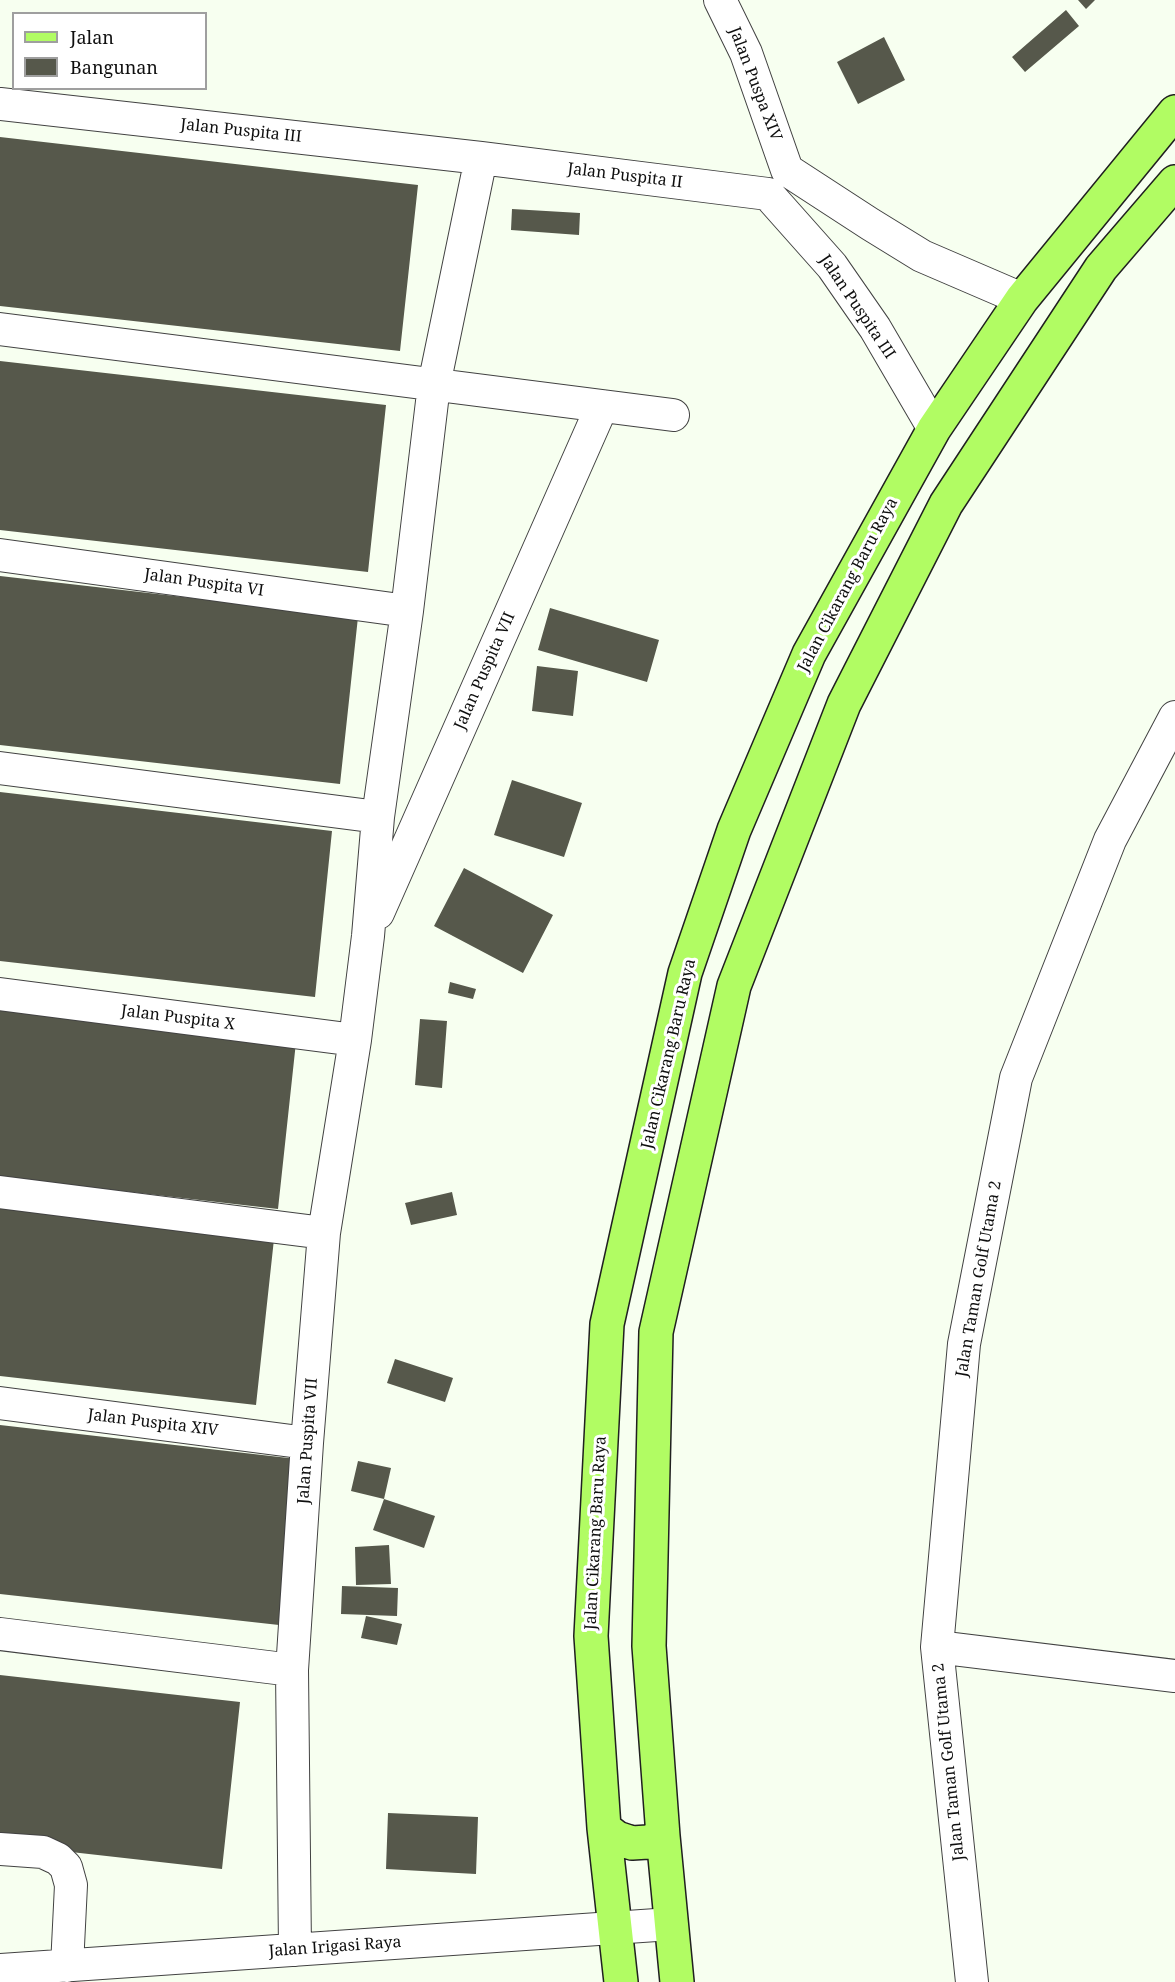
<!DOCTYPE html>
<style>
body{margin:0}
#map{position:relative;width:1175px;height:1982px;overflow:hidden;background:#f7fff0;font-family:"Noto Serif",serif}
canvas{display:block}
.legend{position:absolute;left:12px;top:12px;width:195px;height:78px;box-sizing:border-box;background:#fff;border:2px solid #9f9f9f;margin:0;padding:8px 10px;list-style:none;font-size:18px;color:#0f0f0f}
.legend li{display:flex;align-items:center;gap:12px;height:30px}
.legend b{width:30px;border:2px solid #9f9f9f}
</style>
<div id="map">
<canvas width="1175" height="1982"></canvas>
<ul class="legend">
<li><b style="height:8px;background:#b1fc63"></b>Jalan</li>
<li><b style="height:16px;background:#56584b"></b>Bangunan</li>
</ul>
</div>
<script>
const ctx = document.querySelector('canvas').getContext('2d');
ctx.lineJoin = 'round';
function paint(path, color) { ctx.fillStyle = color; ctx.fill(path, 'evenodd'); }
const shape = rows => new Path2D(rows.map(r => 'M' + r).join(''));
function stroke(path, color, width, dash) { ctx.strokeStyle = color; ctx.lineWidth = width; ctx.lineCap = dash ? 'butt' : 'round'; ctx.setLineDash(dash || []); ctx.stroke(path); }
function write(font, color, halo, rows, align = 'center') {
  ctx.font = font + ' "Noto Serif",serif'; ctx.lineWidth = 6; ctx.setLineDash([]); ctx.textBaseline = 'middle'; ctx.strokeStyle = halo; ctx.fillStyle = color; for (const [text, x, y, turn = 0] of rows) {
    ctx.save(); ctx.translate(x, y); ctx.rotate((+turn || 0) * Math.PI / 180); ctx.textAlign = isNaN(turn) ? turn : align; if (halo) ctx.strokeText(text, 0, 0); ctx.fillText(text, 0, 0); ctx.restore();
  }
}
const building = shape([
 [1078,0,1095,0,1086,9],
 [1066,10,1079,26,1025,72,1012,57],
 [884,37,905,80,858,104,837,62],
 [0,137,418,185,400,351,0,306],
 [512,209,580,213,579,235,511,230],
 [0,361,386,405,368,572,0,530],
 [0,576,358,617,340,784,0,745],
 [550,608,659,640,647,682,538,650],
 [537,666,578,671,573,716,532,711],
 [512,780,582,803,564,857,494,835],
 [0,792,332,831,315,997,0,961],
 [464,868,553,915,523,973,434,926],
 [450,982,476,989,473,999,448,993],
 [0,1008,296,1042,278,1209,0,1177],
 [420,1019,447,1021,442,1088,415,1085],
 [452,1192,457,1215,411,1225,405,1203],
 [0,1207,274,1239,256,1405,0,1376],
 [395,1359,453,1378,445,1402,387,1383],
 [0,1425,297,1459,279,1625,0,1594],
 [358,1461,391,1468,384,1499,351,1491],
 [384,1499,435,1516,424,1548,373,1530],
 [389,1545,391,1584,356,1585,355,1547],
 [342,1586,398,1588,397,1616,341,1614],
 [366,1616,402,1624,397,1645,361,1638],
 [0,1675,240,1702,222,1869,0,1844],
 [388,1813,478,1817,476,1874,386,1869]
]);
const minor = shape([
 [720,0,746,53,787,170],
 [0,104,481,158,768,194],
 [787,170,870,224,922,256,1022,299],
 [768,194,832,266,875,328,934,429],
 [0,329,673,415],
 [0,555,407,611],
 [0,768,378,817],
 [378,913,602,406],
 [0,994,355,1040],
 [0,1192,324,1233],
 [0,1403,307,1443],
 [0,1634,292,1670],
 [937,1647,1175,1676],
 [0,1849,43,1852,58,1859,66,1867,71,1885,67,1966],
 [295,1950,292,1670,307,1443,324,1233,355,1040,368,936,378,817,407,611,434,385,481,158],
 [0,1970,671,1924],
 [972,1982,937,1647,964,1344,1016,1078,1110,840,1175,717]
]);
const major = shape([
 [604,1828,617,1838,632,1843,648,1842,663,1836],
 [621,1982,604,1828,591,1636,607,1324,685,973,734,830,809,654,934,429,1022,299,1175,112],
 [677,1982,663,1836,649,1646,656,1332,734,986,844,704,946,504,1101,268,1175,182]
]);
const streetNames = [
 ["Jalan Puspa XIV",755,84,69],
 ["Jalan Puspita III",241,131,6],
 ["Jalan Puspita II",625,176,7],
 ["Jalan Puspita III",857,307,56],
 ["Jalan Puspita VI",204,583,8],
 ["Jalan Cikarang Baru Raya",848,585,-62],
 ["Jalan Puspita VII",485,671,-66],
 ["Jalan Puspita X",178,1018,7],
 ["Jalan Cikarang Baru Raya",669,1054,-77],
 ["Jalan Taman Golf Utama 2",979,1279,-80],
 ["Jalan Puspita XIV",153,1423,7],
 ["Jalan Puspita VII",308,1441,-86],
 ["Jalan Cikarang Baru Raya",596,1533,-87],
 ["Jalan Taman Golf Utama 2",949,1762,-96],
 ["Jalan Irigasi Raya",335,1947,-4]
];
paint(building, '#56584b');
stroke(minor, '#424242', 34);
stroke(major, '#202020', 36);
stroke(minor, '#fff', 32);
stroke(major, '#b1fc63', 33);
write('16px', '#0f0f0f', '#fff', streetNames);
</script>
